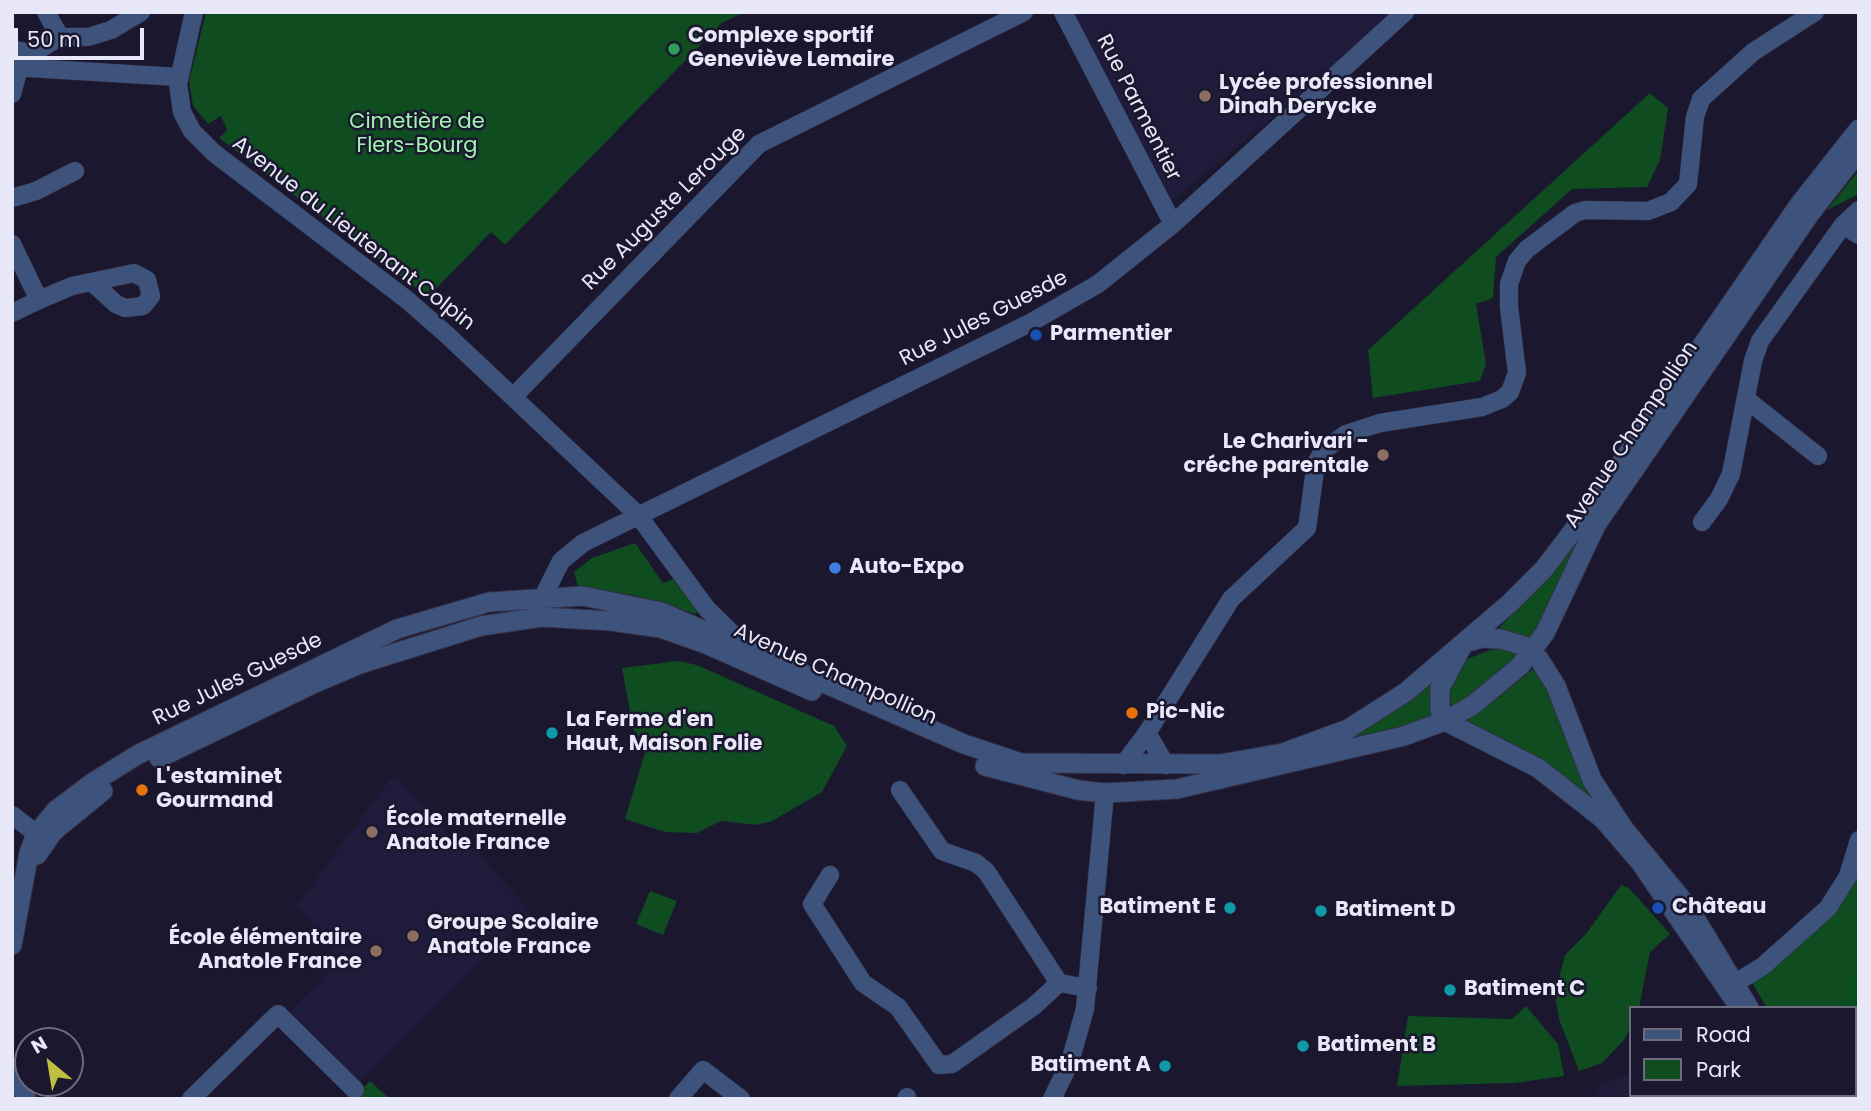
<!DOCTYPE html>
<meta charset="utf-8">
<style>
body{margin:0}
#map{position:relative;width:1871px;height:1111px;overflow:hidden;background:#1a172f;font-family:Poppins,sans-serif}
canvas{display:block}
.frame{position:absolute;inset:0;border:14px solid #e9e8f9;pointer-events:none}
.legend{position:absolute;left:1629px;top:1006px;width:228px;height:91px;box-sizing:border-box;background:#1a172f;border:2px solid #6d6b80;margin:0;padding:9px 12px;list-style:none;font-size:21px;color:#e9e8f9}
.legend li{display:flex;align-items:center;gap:14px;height:35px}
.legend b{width:35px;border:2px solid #6d6b80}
.north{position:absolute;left:14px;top:1027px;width:70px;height:70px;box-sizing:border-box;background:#1a172f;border:2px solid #6d6b80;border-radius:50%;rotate:330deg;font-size:19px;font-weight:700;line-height:28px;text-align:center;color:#e9e8f9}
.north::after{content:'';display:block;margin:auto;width:24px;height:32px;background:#bfbe41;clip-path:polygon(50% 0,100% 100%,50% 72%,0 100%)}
.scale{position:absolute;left:14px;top:28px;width:130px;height:32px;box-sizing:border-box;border:4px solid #e9e8f9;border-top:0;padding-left:9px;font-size:21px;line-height:24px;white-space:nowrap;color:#e9e8f9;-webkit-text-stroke:5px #1a172f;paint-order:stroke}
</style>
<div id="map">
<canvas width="1871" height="1111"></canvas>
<div class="frame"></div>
<ul class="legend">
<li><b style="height:9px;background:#3e537c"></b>Road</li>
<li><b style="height:19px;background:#0f4c20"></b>Park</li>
</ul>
<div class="north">N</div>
<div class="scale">50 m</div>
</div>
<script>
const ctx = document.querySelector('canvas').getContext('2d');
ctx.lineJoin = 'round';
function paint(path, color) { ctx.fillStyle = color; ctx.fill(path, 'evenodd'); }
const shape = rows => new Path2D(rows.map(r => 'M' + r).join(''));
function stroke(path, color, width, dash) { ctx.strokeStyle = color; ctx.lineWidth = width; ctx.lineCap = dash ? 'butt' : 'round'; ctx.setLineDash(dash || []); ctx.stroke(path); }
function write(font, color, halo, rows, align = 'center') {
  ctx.font = font + ' Poppins,sans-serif'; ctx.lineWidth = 5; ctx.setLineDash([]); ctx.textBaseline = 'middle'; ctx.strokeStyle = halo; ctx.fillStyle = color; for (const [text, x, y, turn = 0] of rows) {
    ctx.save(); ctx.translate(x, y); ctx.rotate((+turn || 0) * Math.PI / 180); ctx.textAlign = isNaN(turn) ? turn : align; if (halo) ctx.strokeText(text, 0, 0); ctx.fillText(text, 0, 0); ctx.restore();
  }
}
const built = shape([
 [1065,12,1399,12,1164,208],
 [398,778,450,837,461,833,531,912,357,1085,286,1015,339,961,297,905,389,780],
 [1631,1074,1631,1095,1757,1095,1758,1099,1595,1099,1597,1085]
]);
const green = shape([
 [206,12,745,12,722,23,505,245,491,232,428,297,219,138,227,130,221,116,208,124,193,106,189,81],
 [1650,93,1668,108,1660,160,1647,187,1572,189,1496,257,1493,298,1476,304,1486,364,1480,381,1373,398,1368,350],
 [1859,170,1859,194,1827,210],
 [1588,527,1530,642,1499,628,1529,597],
 [635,543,663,583,673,579,698,611,696,614,633,595,578,587,574,572,592,558],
 [1496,648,1520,653,1509,667,1451,710,1450,691,1467,659],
 [678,661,697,665,834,726,847,746,822,792,772,821,756,825,721,821,697,833,665,832,625,819,647,746,633,729,622,668],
 [1445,665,1435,718,1317,752],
 [1534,668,1539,670,1600,810,1460,722,1498,698],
 [1859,857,1859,1099,1803,1099,1802,1095,1855,1095,1855,1008,1767,1008,1744,969,1785,940,1851,883],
 [1621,885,1629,888,1670,934,1650,952,1639,1008,1631,1008,1631,1026,1624,1040,1602,1063,1579,1071,1559,1019,1556,1001,1560,974,1565,955,1586,934],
 [650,891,677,901,663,935,636,924],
 [1526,1006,1558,1044,1564,1076,1514,1083,1397,1086,1408,1016,1512,1019],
 [370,1081,390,1099,351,1099]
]);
const forest = shape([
 [1859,968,1859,1099,1822,1099,1821,1095,1855,1095,1855,1008,1835,1008,1845,999,1850,980]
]);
const minor = shape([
 [46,12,60,37],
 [194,12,178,84,182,112,192,131,214,153,406,299,445,333,638,515,707,609,746,647],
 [1063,12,1173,224],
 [12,50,33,53,60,37,88,37,111,30,141,12],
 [12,67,179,77],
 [12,94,19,68],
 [12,198,36,191,75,171],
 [1843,225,1859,235],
 [12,244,39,300,12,313],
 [39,300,72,286,134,273,147,280,151,296,143,306,125,308,116,304,92,282],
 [513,397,759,144,1024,12],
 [1746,399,1818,456],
 [1702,522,1719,499,1731,474,1753,361,1760,341,1843,225,1859,210],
 [543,597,561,561,583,543,1030,323,1098,284,1173,224,1405,12],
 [1147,733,1166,765],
 [1123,765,1147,733,1231,599,1307,528,1316,463,1324,450,1346,434,1380,423,1482,407,1502,399,1510,392,1517,373,1509,307,1509,284,1517,261,1527,249,1575,213,1585,210,1648,211,1671,202,1688,184,1695,117,1701,99,1753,52,1815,12],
 [900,790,942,851,976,863,986,871,1059,983],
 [12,815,46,841],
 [830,875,812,904,863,983,898,1007,939,1065,952,1064,1034,1006,1059,983,1088,988],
 [1726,989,1763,966,1828,908,1848,876,1859,840],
 [12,1072,27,1099],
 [191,1099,278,1014,355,1090],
 [678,1099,703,1070,741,1099],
 [906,1099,907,1097],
 [1052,1099,1070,1062,1085,1009,1105,793]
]);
const tertiary = shape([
 [159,758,315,683,360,664,481,626,542,617,611,621,661,628,706,644,812,691],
 [985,766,1078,790,1105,793,1177,789,1404,736,1445,721,1473,705,1520,666,1545,633,1596,525,1809,215,1859,151],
 [37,855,53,832,103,791],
 [12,945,29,853,36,834,56,810,92,783,137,755,397,629,489,602,583,596,661,612,964,744,1021,763,1220,764,1283,753,1348,729,1406,692,1510,603,1544,569,1588,511,1799,205,1859,129],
 [1740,1008,1640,862,1603,819,1538,768,1445,721,1440,710,1440,688,1464,643,1482,638,1501,639,1524,646,1539,659,1556,686,1592,780,1624,829,1689,908,1749,1008],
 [1783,1095,1784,1099]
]);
const markers = [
 [674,49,7,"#2e9e5b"],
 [1205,96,7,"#8d6e63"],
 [1036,335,7,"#1a4fb4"],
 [1383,455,7,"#8d6e63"],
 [835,568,7,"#3f7fe0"],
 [1132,713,7,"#e8710a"],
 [552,733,7,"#0f9aa8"],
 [142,790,7,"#e8710a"],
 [372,832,7,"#8d6e63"],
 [1230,908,7,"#0f9aa8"],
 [1658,908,7,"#1a4fb4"],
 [1321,911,7,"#0f9aa8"],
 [413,936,7,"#8d6e63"],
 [376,951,7,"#8d6e63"],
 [1450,990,7,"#0f9aa8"],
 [1303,1046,7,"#0f9aa8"],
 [1165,1066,7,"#0f9aa8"]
];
const poiNames = [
 ["Complexe sportif",688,37],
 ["Geneviève Lemaire",688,61],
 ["Lycée professionnel",1219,84],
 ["Dinah Derycke",1219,108],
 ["Parmentier",1050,335],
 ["Le Charivari -",1369,443,"right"],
 ["créche parentale",1369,467,"right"],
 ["Auto-Expo",849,568],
 ["Pic-Nic",1146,713],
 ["La Ferme d'en",566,721],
 ["Haut, Maison Folie",566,745],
 ["L'estaminet",156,778],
 ["Gourmand",156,802],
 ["École maternelle",386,820],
 ["Anatole France",386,844],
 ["Batiment E",1216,908,"right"],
 ["Château",1672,908],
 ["Batiment D",1335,911],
 ["Groupe Scolaire",427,924],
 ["Anatole France",427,948],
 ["École élémentaire",362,939,"right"],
 ["Anatole France",362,963,"right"],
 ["Batiment C",1464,990],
 ["Batiment B",1317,1046],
 ["Batiment A",1151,1066,"right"]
];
const streetNames = [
 ["Rue Parmentier",1138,108,63],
 ["Rue Auguste Lerouge",665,209,-45],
 ["Avenue du Lieutenant Colpin",353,234,38],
 ["Rue Jules Guesde",984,319,-27],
 ["Avenue Champollion",1632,435,-56],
 ["Avenue Champollion",835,675,24],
 ["Rue Jules Guesde",238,680,-26]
];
const parkNames = [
 ["Cimetière de",417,123],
 ["Flers-Bourg",417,147]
];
paint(built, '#1f1b3a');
paint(green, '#0f4c20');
paint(forest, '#094e1f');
stroke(minor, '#333047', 19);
stroke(tertiary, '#333047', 21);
stroke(minor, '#3e537c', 18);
stroke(tertiary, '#3e537c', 19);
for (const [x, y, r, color] of markers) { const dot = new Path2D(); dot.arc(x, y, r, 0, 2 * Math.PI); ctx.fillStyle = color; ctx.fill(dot); stroke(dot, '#1a172f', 2.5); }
write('bold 21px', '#e9e8f9', '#1a172f', poiNames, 'left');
write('21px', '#e9e8f9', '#1a172f', streetNames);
write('21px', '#9ff6ad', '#1a172f', parkNames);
</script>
